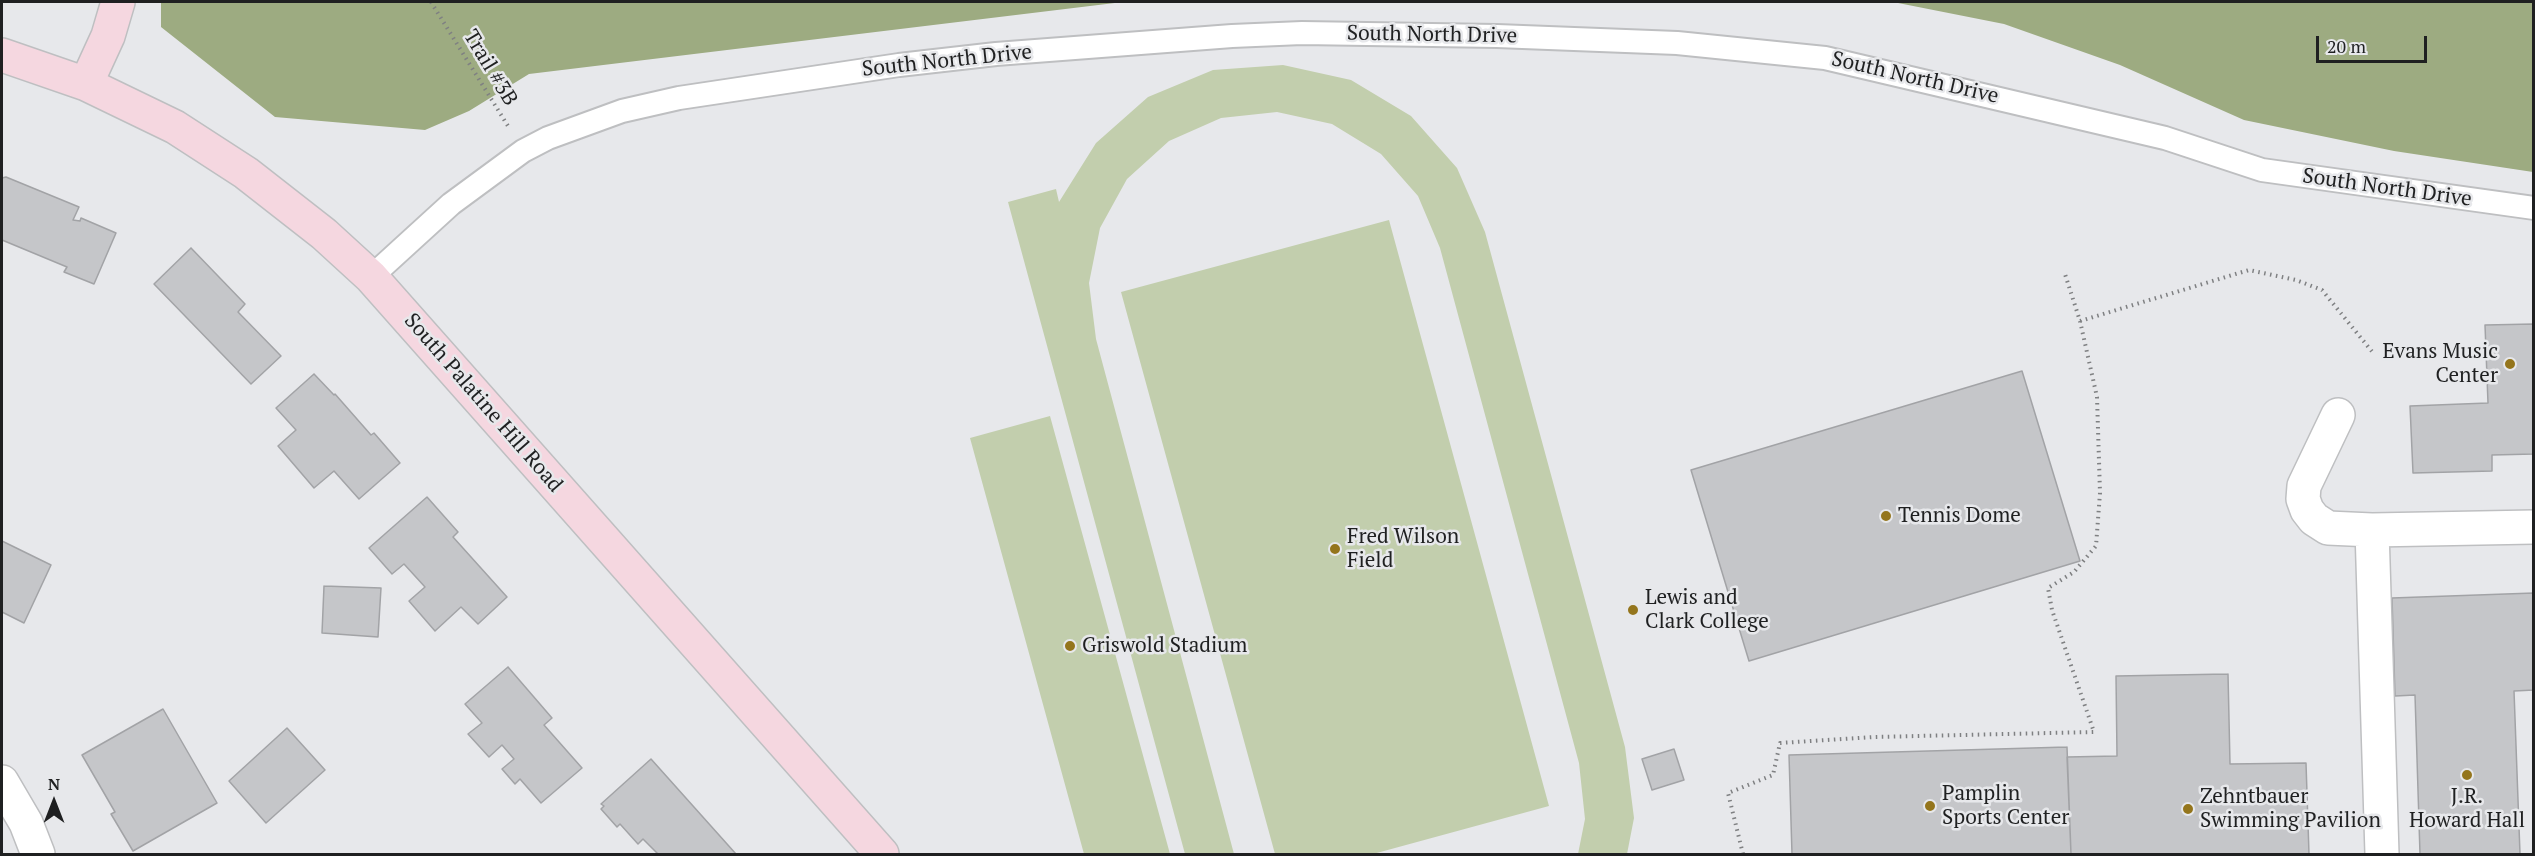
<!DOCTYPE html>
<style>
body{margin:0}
#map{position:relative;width:2535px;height:856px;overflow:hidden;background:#e7e8eb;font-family:"PT Serif",serif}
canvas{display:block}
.frame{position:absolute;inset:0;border:3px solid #1f2021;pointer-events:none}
.north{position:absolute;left:24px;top:772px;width:60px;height:60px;-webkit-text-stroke:4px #e7e8eb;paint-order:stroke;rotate:0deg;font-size:16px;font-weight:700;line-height:24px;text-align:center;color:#1f2021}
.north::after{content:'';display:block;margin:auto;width:21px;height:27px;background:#1f2021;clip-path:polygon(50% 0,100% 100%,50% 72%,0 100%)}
.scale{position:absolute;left:2316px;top:36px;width:111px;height:27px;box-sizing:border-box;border:3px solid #1f2021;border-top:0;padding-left:8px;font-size:18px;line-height:21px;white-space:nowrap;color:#1f2021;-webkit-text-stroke:4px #e7e8eb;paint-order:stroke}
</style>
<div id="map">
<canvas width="2535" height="856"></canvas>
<div class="frame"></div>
<div class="north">N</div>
<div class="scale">20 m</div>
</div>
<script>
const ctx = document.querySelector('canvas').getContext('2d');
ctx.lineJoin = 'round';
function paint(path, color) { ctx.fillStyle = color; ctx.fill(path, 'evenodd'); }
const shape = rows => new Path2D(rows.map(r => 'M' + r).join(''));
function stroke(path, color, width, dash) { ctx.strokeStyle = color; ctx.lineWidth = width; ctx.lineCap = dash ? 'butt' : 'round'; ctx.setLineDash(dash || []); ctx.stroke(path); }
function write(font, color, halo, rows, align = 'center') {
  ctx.font = font + ' "PT Serif",serif'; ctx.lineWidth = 5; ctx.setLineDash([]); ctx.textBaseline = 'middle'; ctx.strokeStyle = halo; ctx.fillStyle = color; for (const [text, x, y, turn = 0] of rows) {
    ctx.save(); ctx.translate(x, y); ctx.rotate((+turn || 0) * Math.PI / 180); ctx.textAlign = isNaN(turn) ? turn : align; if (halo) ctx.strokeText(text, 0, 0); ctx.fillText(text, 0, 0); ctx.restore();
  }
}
const green = shape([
 [1283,65,1351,80,1411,116,1457,168,1485,232,1625,747,1634,818,1627,854,1578,854,1585,819,1579,763,1440,248,1418,196,1381,154,1332,124,1277,112,1221,118,1169,141,1127,179,1100,228,1089,283,1096,339,1234,854,1185,854,1008,202,1056,189,1059,202,1096,143,1148,97,1213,70],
 [1389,220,1549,806,1373,854,1275,854,1121,292],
 [1050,416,1170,854,1084,854,970,438]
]);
const forest = shape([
 [161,2,1123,2,529,74,469,111,425,130,275,117,161,27],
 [1893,2,2533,2,2533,172,2394,151,2244,120,2120,65,2004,24]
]);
const building = shape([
 [6,177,79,207,73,220,80,221,81,218,116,233,94,284,64,272,67,267,2,240,2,178,6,177],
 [191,248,245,304,238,312,281,356,251,384,154,284,191,248],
 [2534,324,2534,454,2492,455,2492,471,2413,473,2410,406,2488,403,2485,325,2534,324],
 [2022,371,2080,561,1749,661,1691,470,2022,371],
 [314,374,334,395,335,394,371,435,374,433,400,463,359,499,334,471,314,488,278,446,296,430,276,408,314,374],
 [427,497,458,532,453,537,507,597,478,624,461,607,435,631,409,601,425,587,404,564,392,574,369,548,427,497],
 [2,541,51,565,24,623,2,612,2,541],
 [324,586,381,588,378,637,322,633,324,586],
 [2534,593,2534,690,2514,691,2520,854,2420,854,2415,695,2395,696,2392,598,2534,593],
 [508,667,552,718,544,725,582,768,541,803,520,779,515,784,502,769,514,759,502,745,489,757,468,734,482,723,465,704,508,667],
 [2228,674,2230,764,2306,763,2309,854,2071,854,2067,757,2117,756,2116,676,2228,674],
 [163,709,217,803,133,851,111,814,115,812,82,755,163,709],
 [287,728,325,770,266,823,229,781,287,728],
 [2067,747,2071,854,1792,854,1789,755,2067,747],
 [1674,749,1684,780,1652,790,1642,759,1674,749],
 [651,759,736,854,658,854,643,839,638,844,620,824,617,827,601,809,604,806,601,804,651,759]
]);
const path = shape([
 [431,2,508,126],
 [2080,321,2249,270,2296,280,2322,290,2374,354],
 [1743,854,1728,793,1773,775,1780,743,1874,737,2094,732,2052,610,2048,588,2074,572,2096,546,2100,493,2097,397,2080,321,2064,271]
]);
const lane = shape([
 [371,277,451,204,523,151,548,138,622,111,679,98,899,65,996,54,1232,36,1302,33,1497,36,1677,43,1825,58,2165,138,2262,170,2534,208]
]);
const street = shape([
 [2338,415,2304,486,2303,499,2307,510,2314,519,2328,528,2372,530,2534,527],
 [2372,530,2382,854],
 [2,782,26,823,38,854]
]);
const secondary = shape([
 [2,55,86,84,175,127,246,173,324,234,371,277,882,854],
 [86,84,108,36,118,2]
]);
const markers = [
 [2510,364,6,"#94751c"],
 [1886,516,6,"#94751c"],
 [1335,549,6,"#94751c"],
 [1633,610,6,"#94751c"],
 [1070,646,6,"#94751c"],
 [2467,775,6,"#94751c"],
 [1930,806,6,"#94751c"],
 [2188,809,6,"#94751c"]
];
const streetNames = [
 ["South North Drive",1432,35,1],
 ["South North Drive",947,61,-6],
 ["Trail #3B",490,68,59],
 ["South North Drive",1915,78,13],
 ["South North Drive",2387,188,8],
 ["South Palatine Hill Road",483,403,49]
];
const poiNames = [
 ["Evans Music",2498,352,"right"],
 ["Center",2498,376,"right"],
 ["Tennis Dome",1898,516],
 ["Fred Wilson",1347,537],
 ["Field",1347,561],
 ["Lewis and",1645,598],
 ["Clark College",1645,622],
 ["Griswold Stadium",1082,646],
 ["Pamplin",1942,794],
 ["Sports Center",1942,818],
 ["Zehntbauer",2200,797],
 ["Swimming Pavilion",2200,821],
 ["J.R.",2467,797,"center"],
 ["Howard Hall",2467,821,"center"]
];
paint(green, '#c2cead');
paint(forest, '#9dab81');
paint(building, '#c5c6c9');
stroke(building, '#a2a3a6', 1.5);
stroke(lane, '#bebfc1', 26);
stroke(street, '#bebfc1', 36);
stroke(secondary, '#bebfc1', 36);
stroke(path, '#7f8082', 4, [1.5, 4.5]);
stroke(lane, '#fff', 22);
stroke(street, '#fff', 33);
stroke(secondary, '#f5d7e0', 33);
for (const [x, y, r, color] of markers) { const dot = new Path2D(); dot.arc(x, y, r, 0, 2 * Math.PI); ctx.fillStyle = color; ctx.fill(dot); stroke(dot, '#e7e8eb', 2); }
write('21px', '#1f2021', '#e7e8eb', streetNames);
write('21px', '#1f2021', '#e7e8eb', poiNames, 'left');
</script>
